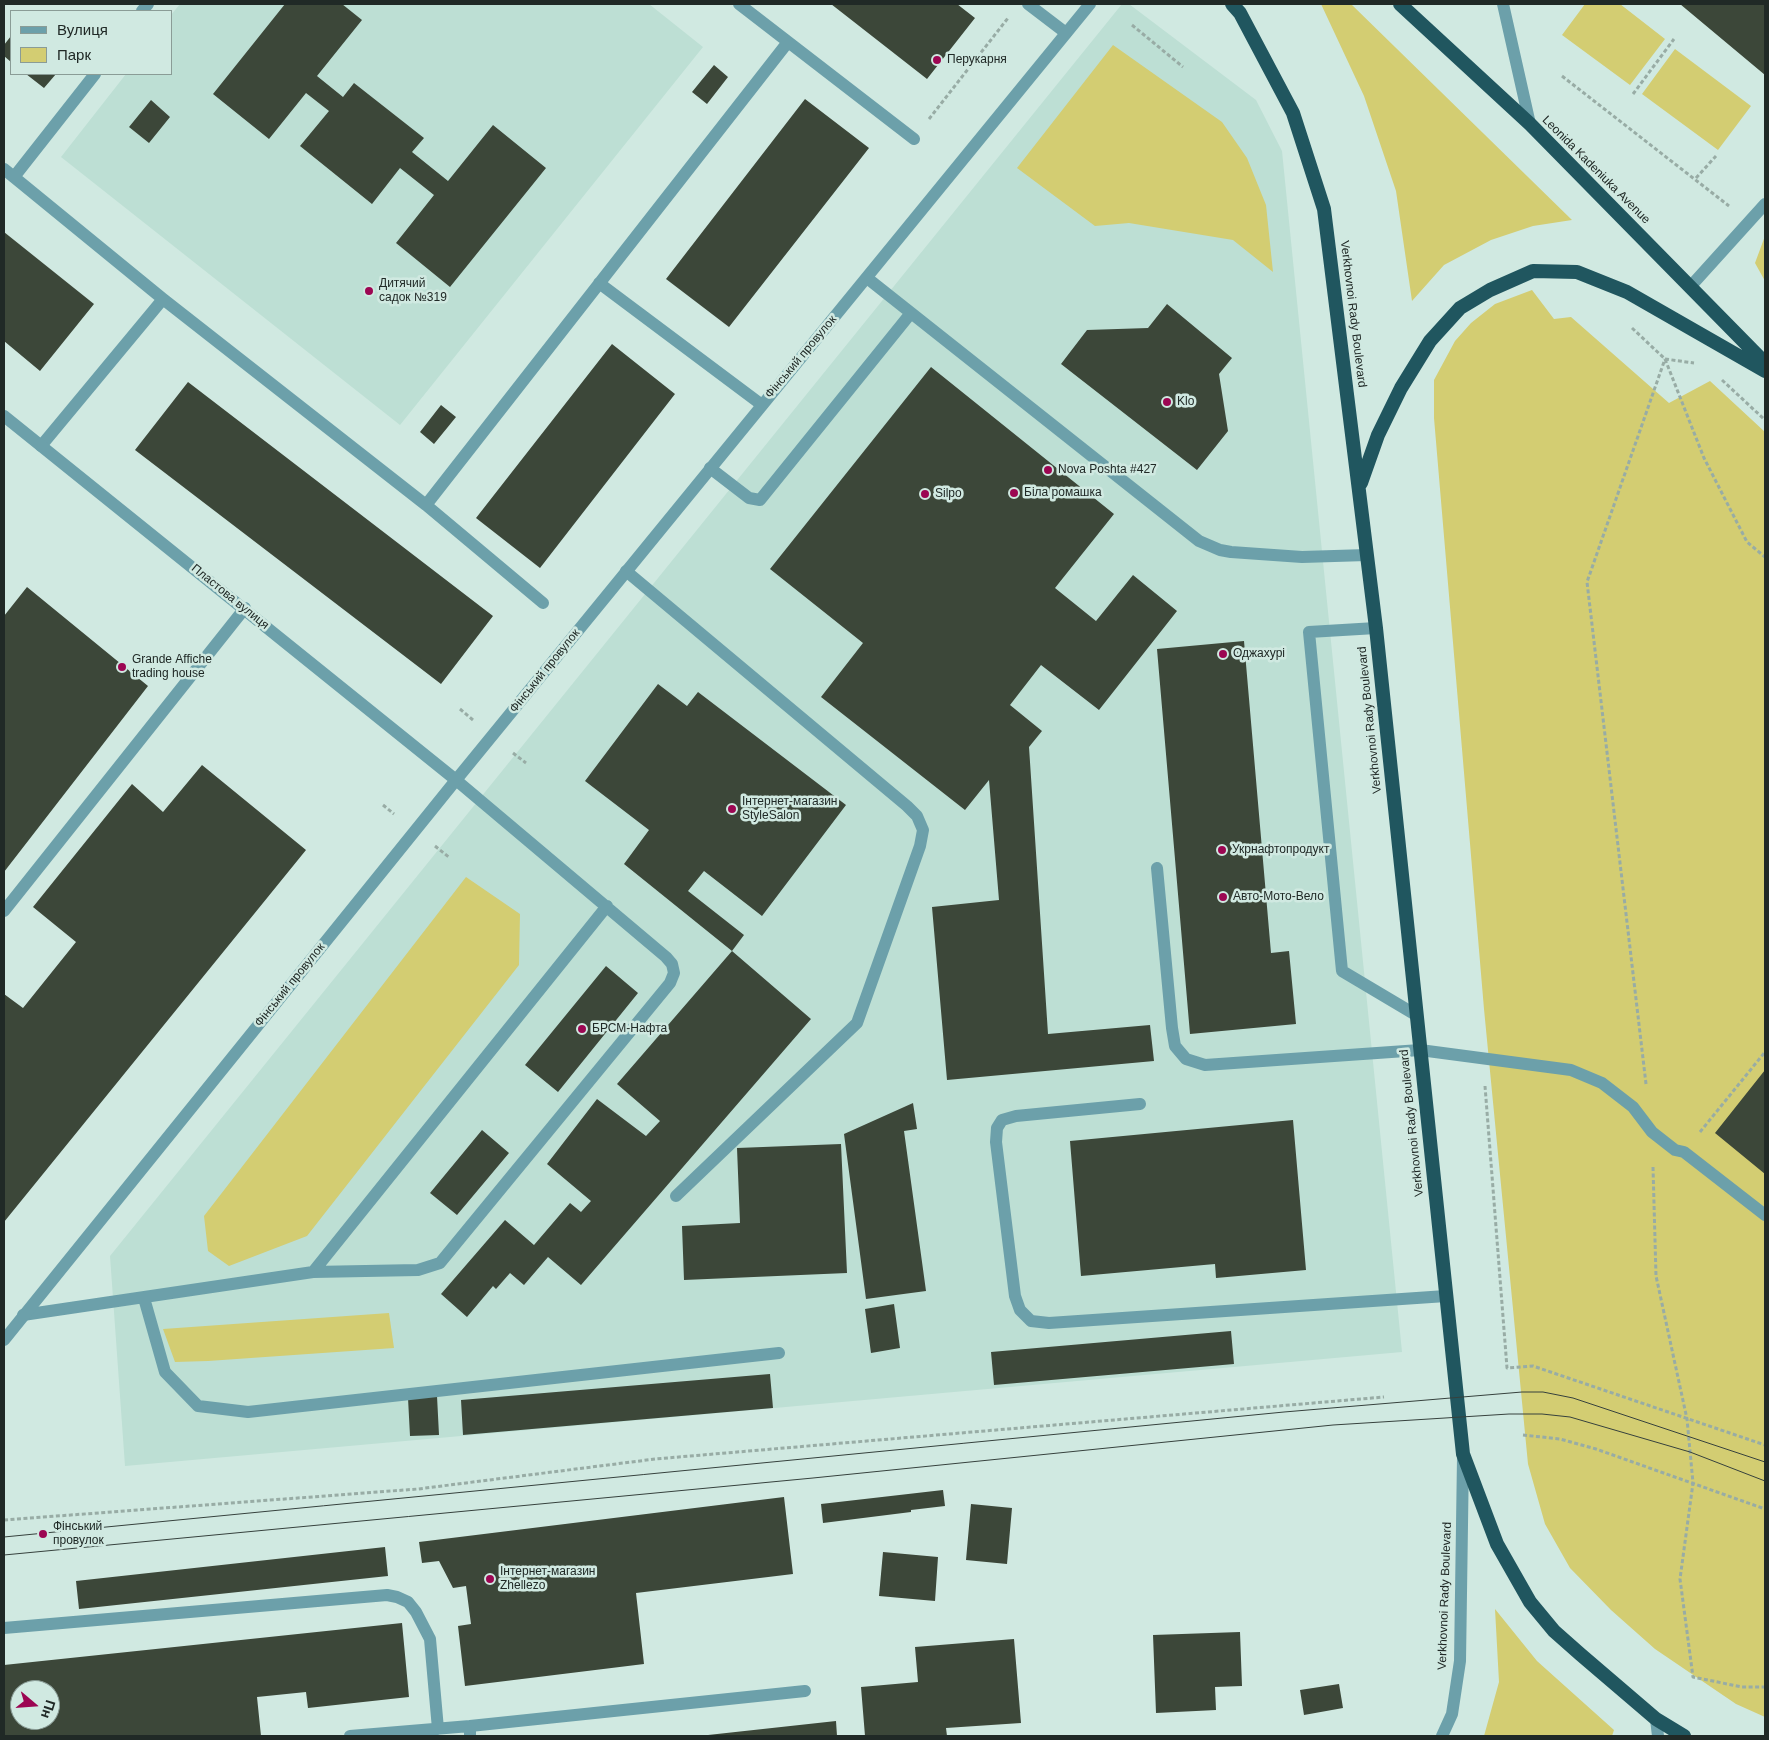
<!DOCTYPE html>
<meta charset="utf-8">
<style>
body{margin:0}
#map{position:relative;width:1769px;height:1740px;overflow:hidden;background:#d0e9e1;font-family:Arial,sans-serif}
canvas{display:block}
.frame{position:absolute;inset:0;border:5px solid #202926;pointer-events:none}
.legend{position:absolute;left:10px;top:10px;width:162px;height:65px;box-sizing:border-box;background:#d0e9e1;border:1px solid #8a9c96;margin:0;padding:6px 9px;list-style:none;font-size:15px;color:#202926}
.legend li{display:flex;align-items:center;gap:10px;height:25px}
.legend b{width:25px;border:1px solid #8a9c96}
.north{position:absolute;left:10px;top:1680px;width:50px;height:50px;box-sizing:border-box;background:#d0e9e1;border:1px solid #8a9c96;border-radius:50%;rotate:108deg;font-size:14px;font-weight:700;line-height:20px;text-align:center;color:#202926}
.north::after{content:'';display:block;margin:auto;width:18px;height:22px;background:#9c0652;clip-path:polygon(50% 0,100% 100%,50% 72%,0 100%)}
</style>
<div id="map">
<canvas width="1769" height="1740"></canvas>
<div class="frame"></div>
<ul class="legend">
<li><b style="height:6px;background:#6ca0aa"></b>Вулиця</li>
<li><b style="height:14px;background:#d3cd72"></b>Парк</li>
</ul>
<div class="north">Пн</div>
</div>
<script>
const ctx = document.querySelector('canvas').getContext('2d');
ctx.lineJoin = 'round';
function paint(path, color) { ctx.fillStyle = color; ctx.fill(path, 'evenodd'); }
const shape = rows => new Path2D(rows.map(r => 'M' + r).join(''));
function stroke(path, color, width, dash) { ctx.strokeStyle = color; ctx.lineWidth = width; ctx.lineCap = dash ? 'butt' : 'round'; ctx.setLineDash(dash || []); ctx.stroke(path); }
function write(font, color, halo, rows, align = 'center') {
  ctx.font = font + ' Arial,sans-serif'; ctx.lineWidth = 5; ctx.setLineDash([]); ctx.textBaseline = 'middle'; ctx.strokeStyle = halo; ctx.fillStyle = color; for (const [text, x, y, turn = 0] of rows) {
    ctx.save(); ctx.translate(x, y); ctx.rotate((+turn || 0) * Math.PI / 180); ctx.textAlign = isNaN(turn) ? turn : align; if (halo) ctx.strokeText(text, 0, 0); ctx.fillText(text, 0, 0); ctx.restore();
  }
}
const built = shape([
 [180,4,649,4,703,47,400,425,61,157,126,74,171,74,171,15],
 [1122,4,1129,4,1256,100,1282,151,1402,1352,125,1466,110,1256]
]);
const green = shape([
 [1321,4,1351,4,1572,220,1533,226,1491,240,1444,265,1412,301,1396,191,1364,96],
 [1585,4,1620,4,1665,39,1630,85,1562,35],
 [1113,45,1222,122,1247,158,1266,205,1273,272,1233,240,1129,223,1095,226,1017,168],
 [1675,49,1751,106,1718,150,1642,94],
 [1765,236,1765,281,1755,263],
 [1532,290,1554,319,1571,317,1669,403,1710,381,1765,432,1765,1717,1736,1704,1655,1649,1611,1610,1570,1568,1545,1524,1528,1464,1484,1009,1434,418,1434,380,1455,341,1471,323,1495,304],
 [466,877,520,914,519,965,307,1236,229,1266,208,1251,204,1216],
 [389,1313,394,1348,208,1361,175,1362,163,1329],
 [1495,1609,1537,1661,1614,1730,1612,1736,1484,1736,1499,1682]
]);
const building = shape([
 [285,4,342,4,362,20,317,76,343,97,354,83,424,138,412,152,448,181,493,125,546,168,450,287,396,243,434,195,400,168,372,204,300,146,329,111,306,93,269,139,213,94],
 [831,4,957,4,975,18,927,79],
 [1680,4,1765,4,1765,75],
 [11,36,11,62,4,56,4,45],
 [714,65,728,77,707,104,692,92],
 [26,74,56,74,44,88],
 [805,99,869,148,729,327,666,279],
 [151,100,170,117,149,143,129,127],
 [4,232,94,304,40,371,4,341],
 [1167,304,1232,358,1219,374,1228,431,1197,470,1061,364,1087,330,1148,328],
 [612,344,675,394,540,568,476,518],
 [931,367,1114,514,1055,588,1096,621,1133,575,1177,611,1099,710,1041,665,1010,705,1042,731,1029,747,1048,1034,1150,1025,1154,1061,947,1080,932,907,999,900,989,780,965,810,821,697,863,643,770,569],
 [188,382,493,616,441,684,135,450],
 [441,405,456,417,434,444,420,432],
 [27,587,148,686,4,872,4,616],
 [1244,641,1271,953,1289,951,1296,1024,1190,1034,1157,649],
 [658,684,687,706,698,692,846,805,762,916,704,871,688,891,744,935,732,951,624,864,649,830,585,781],
 [202,765,306,850,4,1222,4,994,23,1008,76,942,33,907,132,784,163,812],
 [732,951,811,1019,581,1285,548,1257,524,1285,510,1273,496,1289,493,1286,467,1317,441,1294,505,1220,534,1245,570,1203,581,1212,591,1201,547,1164,597,1099,646,1136,660,1121,617,1084],
 [606,966,638,993,558,1092,525,1065],
 [1765,1070,1765,1174,1715,1133],
 [913,1103,917,1129,904,1131,926,1291,866,1299,844,1134],
 [1293,1120,1306,1270,1216,1278,1215,1264,1081,1276,1070,1141],
 [482,1130,509,1153,457,1215,430,1193],
 [841,1144,847,1273,684,1280,682,1226,740,1223,737,1148],
 [894,1304,900,1348,871,1353,865,1309],
 [1231,1331,1234,1364,994,1385,991,1352],
 [770,1374,773,1408,463,1435,461,1400],
 [437,1396,439,1435,410,1436,408,1398],
 [943,1490,945,1506,911,1510,911,1512,823,1523,821,1504],
 [784,1497,793,1574,636,1593,644,1664,465,1686,458,1626,471,1624,466,1586,453,1588,439,1561,422,1563,419,1542],
 [971,1504,1012,1508,1007,1564,966,1560],
 [385,1547,388,1576,79,1609,76,1581],
 [883,1552,938,1557,935,1601,879,1596],
 [402,1623,409,1697,308,1708,306,1692,257,1697,261,1736,4,1736,4,1665],
 [20,1690,50,1690,50,1720,20,1720],
 [1240,1632,1242,1686,1215,1687,1216,1710,1156,1713,1153,1635],
 [1014,1639,1021,1723,946,1728,947,1736,865,1736,861,1687,918,1682,915,1647],
 [1339,1684,1343,1708,1304,1715,1300,1690],
 [836,1721,837,1736,708,1736,708,1735]
]);
const path = shape([
 [1132,25,1183,67],
 [1562,76,1729,206],
 [1633,94,1674,39],
 [929,119,1008,18],
 [1696,178,1716,156],
 [1632,328,1665,359,1704,458,1747,542,1765,557],
 [1665,359,1694,363],
 [1722,380,1765,420],
 [460,709,473,720],
 [513,753,526,763],
 [383,805,394,814],
 [435,846,450,858],
 [1646,1084,1587,582,1665,359],
 [1485,1086,1507,1368,1533,1366,1765,1445],
 [1700,1132,1765,1052],
 [1653,1167,1656,1276,1687,1419,1693,1483,1680,1579,1693,1677,1742,1687,1765,1687],
 [1523,1435,1560,1439,1596,1449,1765,1509],
 [4,1520,418,1489,655,1459,1384,1397]
]);
const service = shape([
 [739,4,914,139],
 [1028,4,1066,33],
 [142,11,148,4],
 [4,169,163,299,426,505,543,603],
 [14,177,95,74],
 [867,278,1199,541,1220,550,1231,552,1302,557,1367,555],
 [599,283,762,405],
 [41,446,163,299],
 [710,468,749,498,760,500,911,313],
 [426,505,788,42],
 [626,571,907,806,917,816,923,830,920,846,857,1023,676,1196],
 [1376,628,1309,632,1342,971,1416,1015],
 [1157,868,1172,1028,1175,1046,1186,1059,1205,1065,1420,1050,1571,1070,1602,1083,1633,1107,1652,1132,1675,1150,1684,1152,1765,1215],
 [4,911,245,608],
 [1140,1104,1016,1116,1002,1120,997,1128,996,1142,1015,1296,1020,1310,1031,1321,1049,1323,1446,1296],
 [313,1272,607,906],
 [144,1298,165,1372,198,1406,248,1412,779,1353],
 [23,1315,313,1272,418,1270,440,1263,670,983,674,973,672,964,666,957,456,780],
 [4,1628,387,1595,397,1597,408,1602,416,1612,430,1639,438,1729],
 [470,1726,805,1691],
 [350,1736,470,1726,470,1736]
]);
const minor = shape([
 [1690,287,1765,204],
 [4,416,456,780],
 [4,1340,456,780,1090,4],
 [1656,1719,1658,1736]
]);
const tertiary = shape([
 [1503,4,1530,124],
 [1442,1736,1452,1714,1460,1661,1463,1457]
]);
const trunk = shape([
 [1232,4,1240,13,1293,113,1324,209,1376,628,1463,1454,1497,1544,1530,1602,1554,1631,1580,1654,1656,1719,1684,1736],
 [1400,4,1530,124,1765,363],
 [1361,483,1378,435,1401,388,1430,341,1460,308,1490,290,1533,271,1577,272,1627,292,1765,371]
]);
const tram = shape([
 [4,1537,1284,1412,1522,1392,1543,1392,1573,1398,1765,1462],
 [4,1555,813,1478,1333,1425,1509,1414,1542,1414,1570,1417,1690,1452,1765,1481]
]);
const markers = [
 [937,60,5,"#9c0652"],
 [369,291,5,"#9c0652"],
 [1167,402,5,"#9c0652"],
 [1048,470,5,"#9c0652"],
 [1014,493,5,"#9c0652"],
 [925,494,5,"#9c0652"],
 [1223,654,5,"#9c0652"],
 [122,667,5,"#9c0652"],
 [732,809,5,"#9c0652"],
 [1222,850,5,"#9c0652"],
 [1223,897,5,"#9c0652"],
 [582,1029,5,"#9c0652"],
 [43,1534,5,"#9c0652"],
 [490,1579,5,"#9c0652"]
];
const poiNames = [
 ["Перукарня",947,60],
 ["Дитячий",379,284],
 ["садок №319",379,298],
 ["Klo",1177,402],
 ["Nova Poshta #427",1058,470],
 ["Біла ромашка",1024,493],
 ["Silpo",935,494],
 ["Оджахурі",1233,654],
 ["Grande Affiche",132,660],
 ["trading house",132,674],
 ["Інтернет-магазин",742,802],
 ["StyleSalon",742,816],
 ["Укрнафтопродукт",1232,850],
 ["Авто-Мото-Вело",1233,897],
 ["БРСМ-Нафта",592,1029],
 ["Фінський",53,1527],
 ["провулок",53,1541],
 ["Інтернет-магазин",500,1572],
 ["Zhellezo",500,1586]
];
const streetNames = [
 ["Leonida Kadeniuka Avenue",1596,170,45],
 ["Verkhovnoi Rady Boulevard",1353,314,83],
 ["Фінський провулок",801,357,-50],
 ["Пластова вулиця",230,597,39],
 ["Фінський провулок",545,671,-51],
 ["Verkhovnoi Rady Boulevard",1370,720,-96],
 ["Фінський провулок",290,985,-51],
 ["Verkhovnoi Rady Boulevard",1412,1123,-96],
 ["Verkhovnoi Rady Boulevard",1445,1596,-88]
];
paint(built, '#bddfd4');
paint(green, '#d3cd72');
paint(building, '#3c4739');
stroke(path, '#98aca5', 3, [4, 2.5]);
stroke(service, '#6ca0aa', 12);
stroke(minor, '#6ca0aa', 12);
stroke(tertiary, '#6ca0aa', 12);
stroke(trunk, '#20565f', 14);
stroke(tram, '#36413d', 1);
for (const [x, y, r, color] of markers) { const dot = new Path2D(); dot.arc(x, y, r, 0, 2 * Math.PI); ctx.fillStyle = color; ctx.fill(dot); stroke(dot, '#d0e9e1', 2); }
write('12px', '#202926', '#d0e9e1', poiNames, 'left');
write('12px', '#202926', '#d0e9e1', streetNames);
</script>
